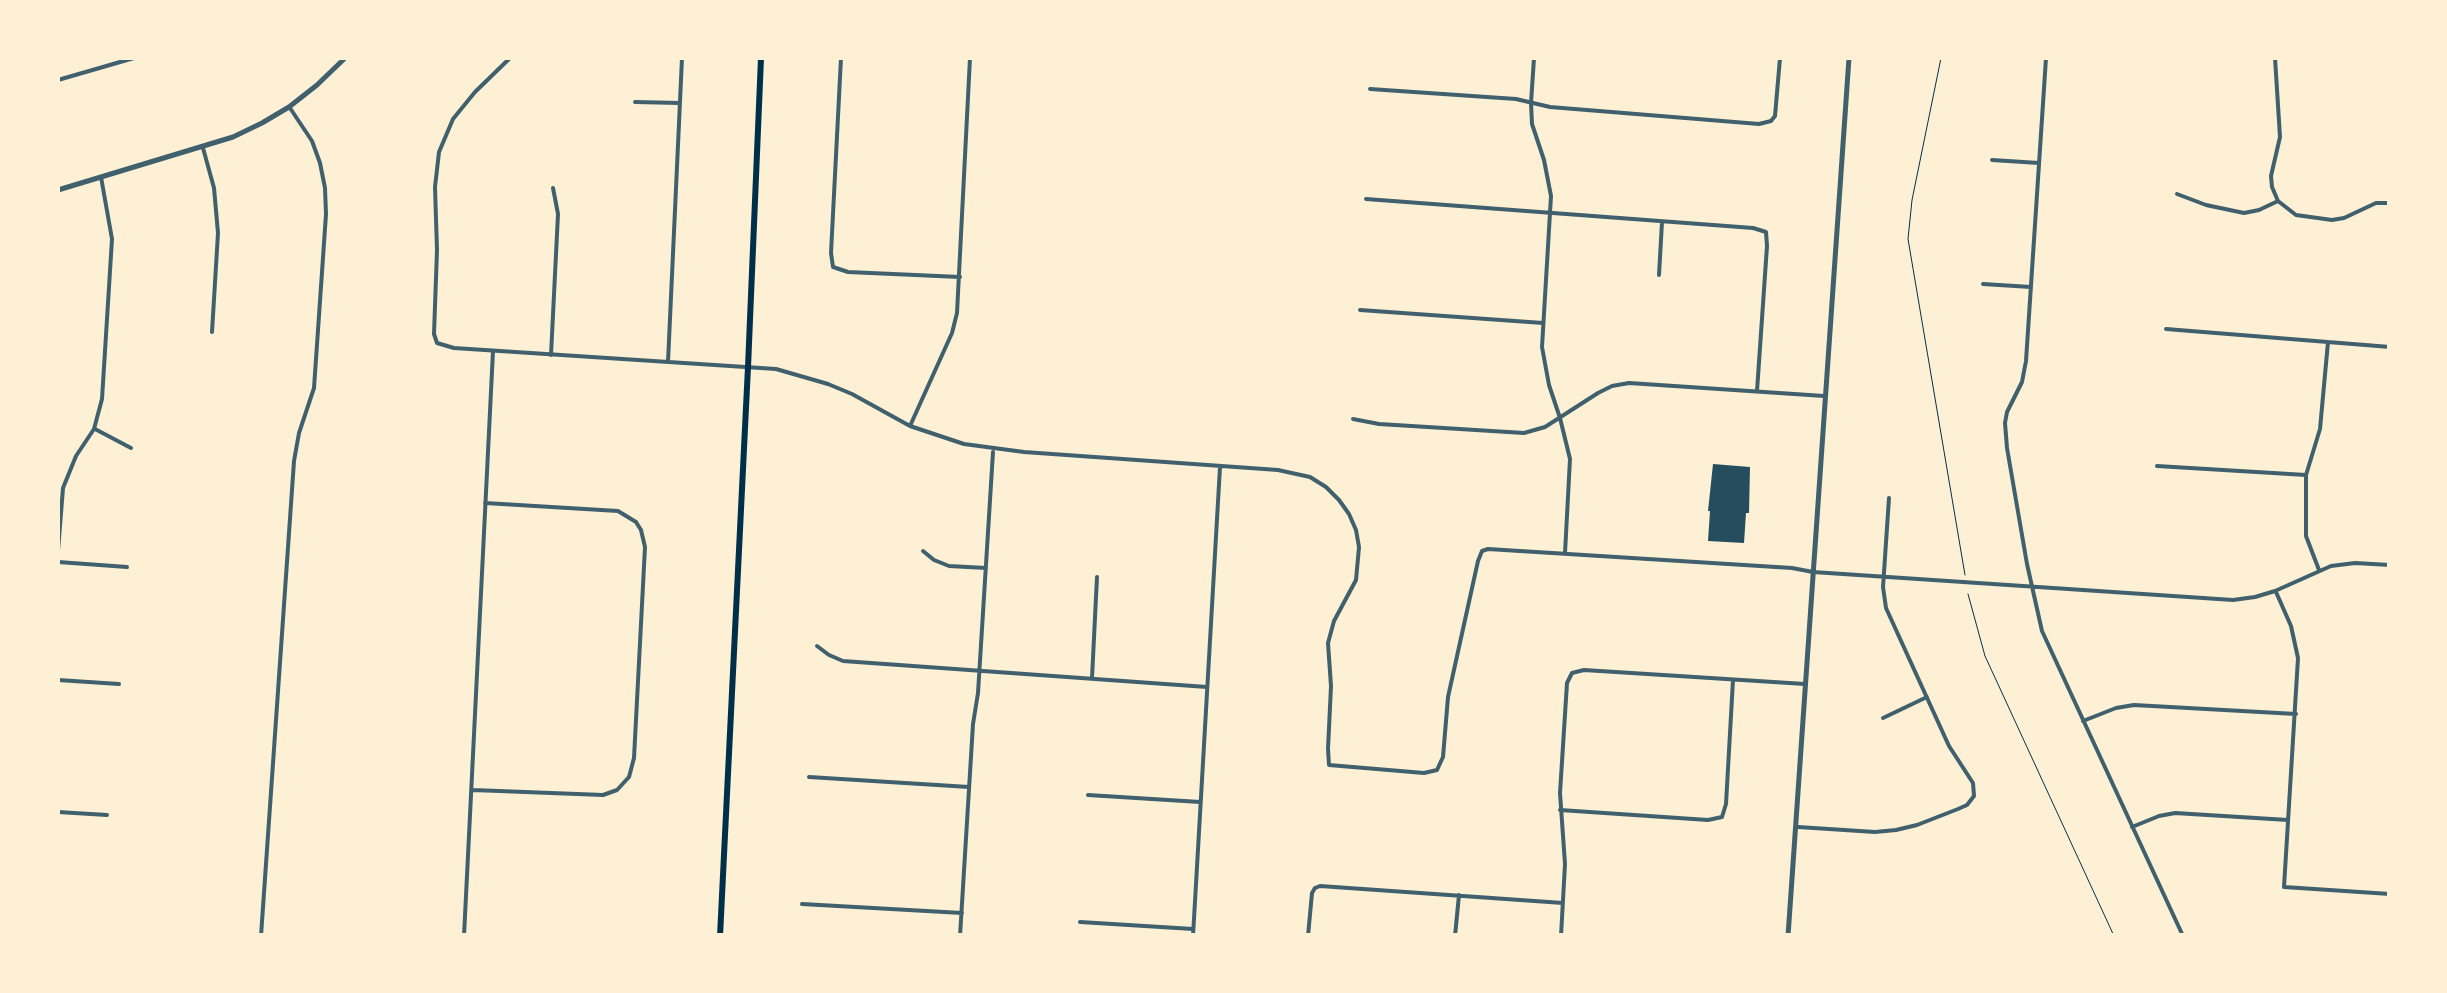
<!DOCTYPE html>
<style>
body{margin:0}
#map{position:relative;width:2447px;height:993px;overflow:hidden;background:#fdf0d5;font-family:"Alegreya Sans",sans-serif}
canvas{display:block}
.frame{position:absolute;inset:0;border:60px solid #fdf0d5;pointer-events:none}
</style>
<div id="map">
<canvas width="2447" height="993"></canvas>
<div class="frame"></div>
</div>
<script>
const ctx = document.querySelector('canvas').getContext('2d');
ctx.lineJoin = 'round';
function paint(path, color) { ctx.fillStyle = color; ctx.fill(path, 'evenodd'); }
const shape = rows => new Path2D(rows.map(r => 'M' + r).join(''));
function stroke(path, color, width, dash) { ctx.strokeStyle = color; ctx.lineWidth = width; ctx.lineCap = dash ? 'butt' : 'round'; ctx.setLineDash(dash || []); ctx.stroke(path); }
const building = shape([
 [1713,464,1750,467,1749,513,1746,513,1744,543,1708,541,1710,511,1708,511]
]);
const path = shape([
 [1941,58,1912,200,1908,239,1965,575],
 [1968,594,1985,656,2114,936]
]);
const minor = shape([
 [510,58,475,92,453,119,439,152,435,187,437,250,434,334,437,343,454,348,776,369,828,384,852,394,910,426,964,444,1024,452,1278,470,1310,477,1326,487,1339,500,1349,514,1356,530,1359,547,1356,580,1334,621,1328,643,1331,686,1328,749,1329,765,1424,773,1437,770,1443,757,1448,697,1478,561,1482,551,1488,549,1792,568,1813,572,2233,600,2255,597,2275,591,2331,566,2355,563,2390,565],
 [841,58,831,253,833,267,848,272,960,277],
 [1534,58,1531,103,1532,124,1544,160,1551,196,1542,347,1549,385,1560,418,1570,459,1565,553],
 [2046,58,2026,361,2022,382,2007,412,2005,423,2007,448,2027,564,2042,631,2183,936],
 [2275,58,2280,137,2271,176,2272,187,2278,201,2296,215,2332,220,2344,218,2376,203,2390,203],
 [58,80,134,58],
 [1370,89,1516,99,1550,107,1759,124,1771,121,1775,116,1780,58],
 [635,102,680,103],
 [203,148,214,188,218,233,212,332],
 [1992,160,2039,163],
 [2177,194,2206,205,2244,213,2259,210,2278,201],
 [1366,199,1753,228,1766,232,1767,246,1757,391],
 [1659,275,1662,222],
 [1983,284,2031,287],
 [1360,310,1543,323],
 [2166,329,2390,347],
 [551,355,558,214,553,188],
 [668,362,682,58],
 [1353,419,1379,424,1524,433,1545,427,1598,393,1612,386,1629,383,1824,396],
 [910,426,952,333,957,313,970,58],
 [95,429,131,448],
 [2157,466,2306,475],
 [58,551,63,488,76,456,94,429,102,399,112,239,101,177],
 [923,551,934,560,949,566,986,568],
 [58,562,127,567],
 [2319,570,2306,536,2306,475,2320,429,2328,342],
 [2276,592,2291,626,2298,658,2284,887,2390,894],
 [817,646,829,655,843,661,1207,687],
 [1092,678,1097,577],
 [58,680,119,684],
 [1883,718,1927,697],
 [2083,721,2116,708,2134,705,2296,714],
 [809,777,969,787],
 [473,790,603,795,617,790,629,777,634,758,645,547,641,530,636,522,618,511,485,503],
 [1088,795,1200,802],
 [1560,810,1708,820,1722,817,1726,804,1733,680],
 [58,812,107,815],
 [1798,827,1875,832,1896,830,1917,825,1958,809,1967,805,1974,796,1973,783,1949,746,1886,608,1883,587,1889,498],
 [2132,827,2159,816,2175,813,2288,820],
 [802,904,962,913],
 [1080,922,1193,929],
 [261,936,294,461,299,433,314,388,326,214,325,188,320,163,312,141,290,108],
 [464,936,493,351],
 [960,936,973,724,978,693,993,452],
 [1193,936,1220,467],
 [1308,936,1312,893,1315,888,1320,886,1563,903],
 [1455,936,1459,895],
 [1561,936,1565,864,1560,793,1567,683,1572,673,1584,670,1805,684]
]);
const tertiary = shape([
 [58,190,233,137,262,123,289,107,317,85,345,58],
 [1788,936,1849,58]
]);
const primary = shape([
 [720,936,748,367,761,58]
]);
paint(building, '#264d5e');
stroke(path, '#003049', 1);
stroke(minor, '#3f606c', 4);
stroke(tertiary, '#3f606c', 5);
stroke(primary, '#003049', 6);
</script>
